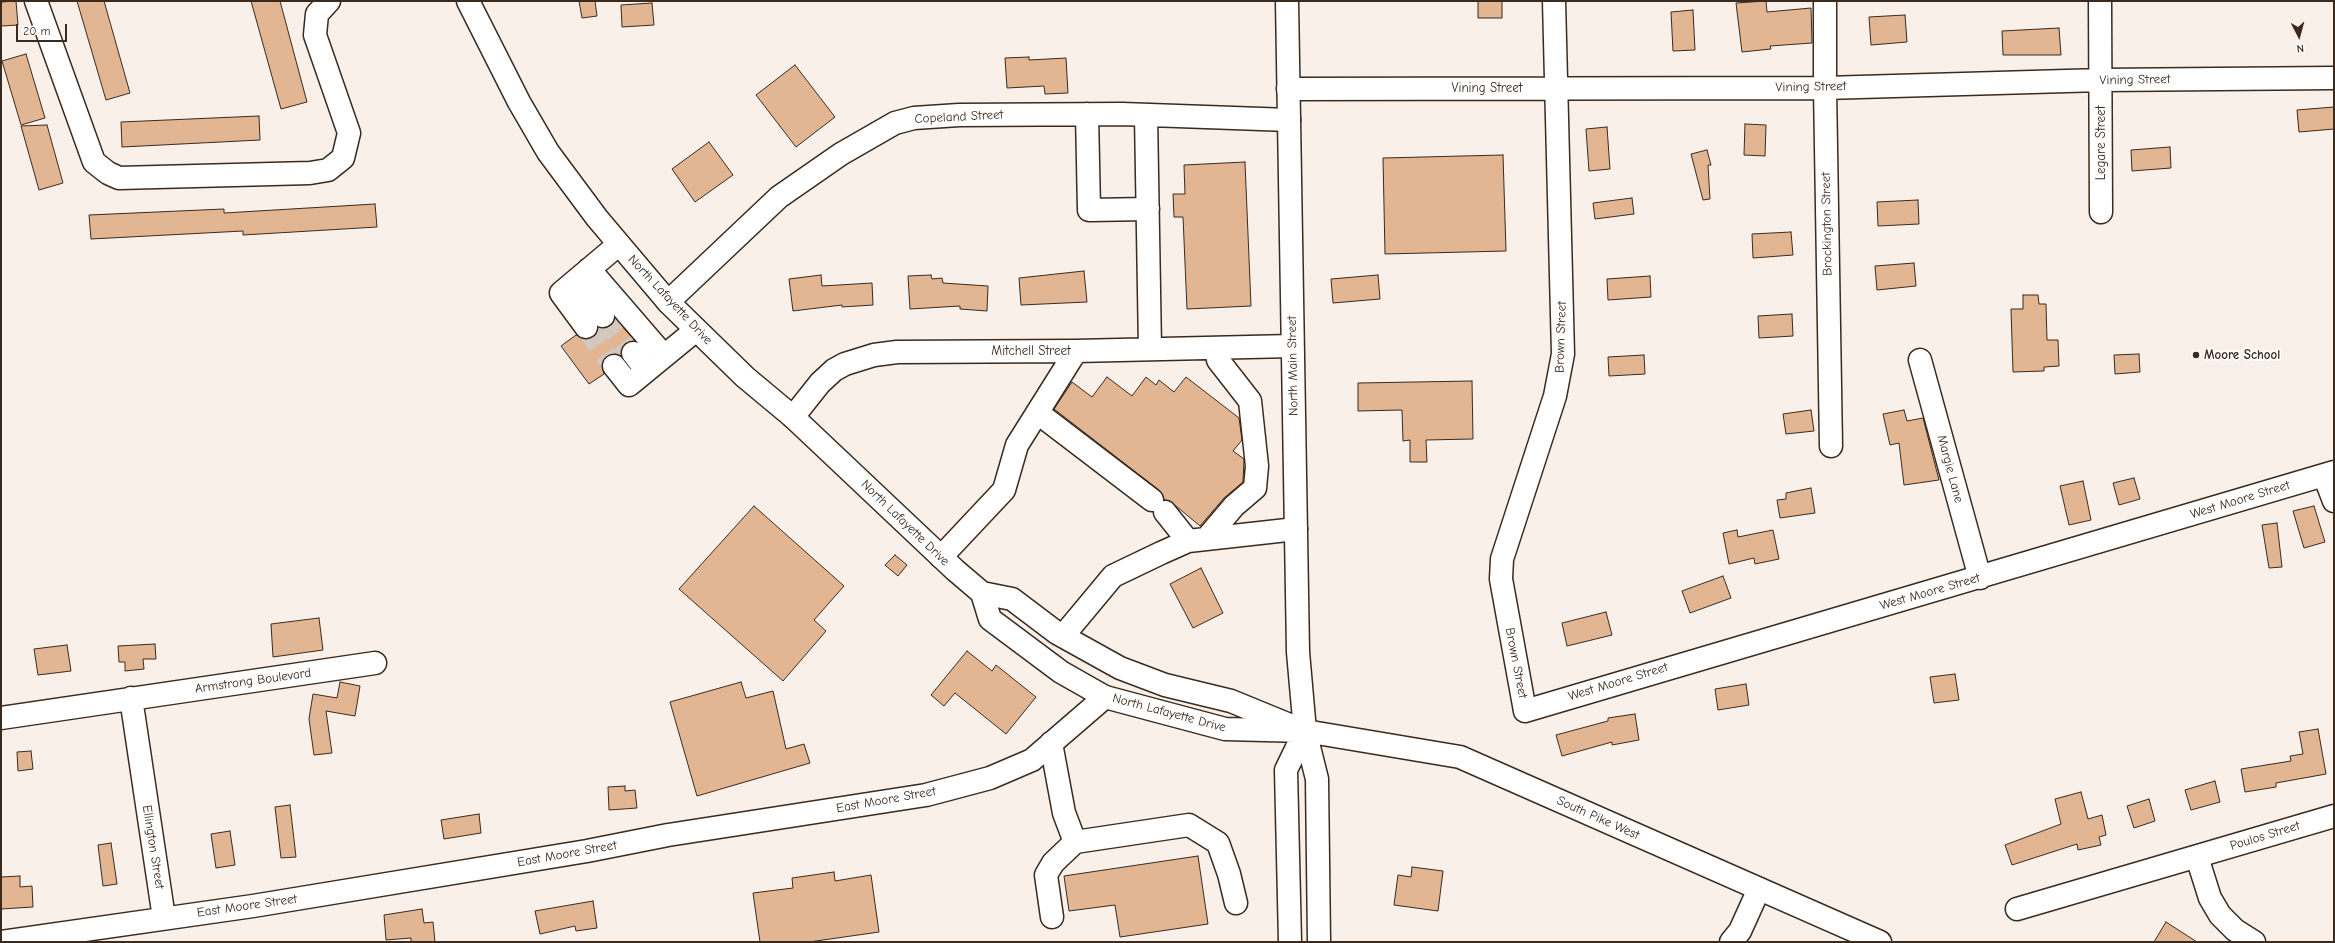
<!DOCTYPE html>
<style>
body{margin:0}
#map{position:relative;width:2335px;height:943px;overflow:hidden;background:#f9f0e9;font-family:"Comic Neue",sans-serif}
canvas{display:block}
.frame{position:absolute;inset:0;border:2px solid #3b2a1e;pointer-events:none}
.north{position:absolute;left:2279px;top:16px;width:40px;height:40px;-webkit-text-stroke:3px #fff;paint-order:stroke;rotate:174deg;font-size:11px;font-weight:700;line-height:16px;text-align:center;color:#3b2a1e}
.north::after{content:'';display:block;margin:auto;width:14px;height:18px;background:#3b2a1e;clip-path:polygon(50% 0,100% 100%,50% 72%,0 100%)}
.scale{position:absolute;left:16px;top:24px;width:51px;height:18px;box-sizing:border-box;border:2px solid #3b2a1e;border-top:0;padding-left:5px;font-size:12px;line-height:14px;white-space:nowrap;color:#3b2a1e;-webkit-text-stroke:3px #fff;paint-order:stroke}
</style>
<div id="map">
<canvas width="2335" height="943"></canvas>
<div class="frame"></div>
<div class="north">N</div>
<div class="scale">20 m</div>
</div>
<script>
const ctx = document.querySelector('canvas').getContext('2d');
ctx.lineJoin = 'round';
function paint(path, color) { ctx.fillStyle = color; ctx.fill(path, 'evenodd'); }
const shape = rows => new Path2D(rows.map(r => 'M' + r).join(''));
function stroke(path, color, width, dash) { ctx.strokeStyle = color; ctx.lineWidth = width; ctx.lineCap = dash ? 'butt' : 'round'; ctx.setLineDash(dash || []); ctx.stroke(path); }
function write(font, color, halo, rows, align = 'center') {
  ctx.font = font + ' "Comic Neue",sans-serif'; ctx.lineWidth = 3.5; ctx.setLineDash([]); ctx.textBaseline = 'middle'; ctx.strokeStyle = halo; ctx.fillStyle = color; for (const [text, x, y, turn = 0] of rows) {
    ctx.save(); ctx.translate(x, y); ctx.rotate((+turn || 0) * Math.PI / 180); ctx.textAlign = isNaN(turn) ? turn : align; if (halo) ctx.strokeText(text, 0, 0); ctx.fillText(text, 0, 0); ctx.restore();
  }
}
const building = shape([
 [16,1,18,25,1,26,1,2,16,1],
 [77,1,104,1,130,93,106,100,77,1],
 [251,1,280,1,307,102,281,109,251,1],
 [579,1,595,1,597,16,582,18,579,1],
 [1478,1,1502,1,1502,18,1478,18,1478,1],
 [1766,1,1767,12,1811,8,1812,43,1770,46,1771,49,1742,52,1736,3,1766,1],
 [652,3,654,25,622,27,621,5,652,3],
 [1693,10,1695,50,1673,51,1671,12,1693,10],
 [1905,15,1907,42,1871,45,1869,17,1905,15],
 [2059,28,2061,55,2003,55,2002,31,2059,28],
 [26,54,45,118,21,125,2,61,26,54],
 [1029,57,1029,60,1066,58,1068,93,1045,94,1044,86,1007,88,1005,58,1029,57],
 [795,65,835,117,796,147,756,95,795,65],
 [2334,107,2334,129,2299,132,2297,110,2334,107],
 [259,116,260,140,122,147,121,122,259,116],
 [1745,124,1766,125,1765,156,1744,155,1745,124],
 [47,125,63,183,39,190,21,126,47,125],
 [1607,127,1610,169,1589,171,1586,129,1607,127],
 [709,142,733,175,695,202,672,169,709,142],
 [2170,147,2171,168,2132,171,2131,150,2170,147],
 [1707,150,1711,165,1708,165,1710,199,1703,200,1691,154,1707,150],
 [1503,155,1506,251,1385,254,1383,158,1503,155],
 [1245,162,1251,306,1187,309,1183,217,1174,217,1173,194,1185,194,1184,165,1245,162],
 [1632,198,1634,214,1595,219,1593,203,1632,198],
 [1918,200,1919,224,1878,226,1877,202,1918,200],
 [375,204,377,227,243,235,243,231,91,239,89,215,224,209,224,213,375,204],
 [1791,232,1793,255,1753,258,1752,234,1791,232],
 [1914,263,1916,286,1877,290,1875,266,1914,263],
 [1084,271,1087,302,1021,305,1019,278,1084,271],
 [821,275,822,286,872,283,873,305,842,307,842,305,793,311,789,279,821,275],
 [931,275,932,279,942,278,943,283,988,286,987,311,960,309,960,306,910,309,908,276,931,275],
 [1378,275,1380,299,1333,303,1331,279,1378,275],
 [1650,276,1651,297,1608,300,1607,279,1650,276],
 [2023,295,2038,295,2039,304,2046,304,2047,340,2058,340,2059,366,2044,367,2044,371,2013,372,2011,309,2023,309,2023,295],
 [1792,314,1793,336,1759,338,1758,316,1792,314],
 [615,318,635,341,625,343,621,349,621,356,613,354,606,356,602,367,604,374,589,384,561,346,576,335,587,339,593,337,598,327,605,328,611,326,615,318],
 [2139,354,2140,372,2115,374,2114,355,2139,354],
 [1644,355,1645,374,1609,376,1608,357,1644,355],
 [1107,377,1132,396,1146,377,1156,385,1159,380,1174,392,1186,377,1239,418,1242,440,1233,451,1244,459,1243,482,1224,498,1200,526,1170,501,1164,500,1159,490,1054,409,1072,382,1092,397,1107,377],
 [1472,381,1473,439,1426,440,1427,462,1410,462,1410,440,1403,441,1402,410,1358,411,1358,383,1472,381],
 [1811,410,1814,431,1786,434,1783,414,1811,410],
 [1904,410,1907,421,1923,418,1939,480,1904,485,1899,443,1890,445,1883,414,1904,410],
 [2134,478,2140,499,2119,505,2113,483,2134,478],
 [2083,481,2091,520,2069,525,2060,486,2083,481],
 [1811,488,1815,513,1780,518,1777,500,1786,499,1786,493,1811,488],
 [754,506,844,586,814,620,826,631,783,681,679,589,754,506],
 [2314,506,2325,542,2304,548,2293,511,2314,506],
 [2277,523,2282,567,2269,568,2262,525,2277,523],
 [1737,530,1738,537,1773,530,1779,559,1755,564,1754,558,1729,564,1723,533,1737,530],
 [895,555,907,565,898,576,885,565,895,555],
 [1201,568,1223,613,1193,628,1170,584,1201,568],
 [1723,576,1731,598,1690,613,1682,591,1723,576],
 [1606,612,1612,635,1567,646,1562,623,1606,612],
 [319,618,323,650,273,657,271,624,319,618],
 [155,644,156,659,143,659,144,669,125,671,125,662,119,662,118,646,155,644],
 [67,645,71,671,38,675,34,649,67,645],
 [967,651,992,671,996,665,1036,697,1006,734,955,693,944,706,931,695,967,651],
 [1955,674,1959,700,1934,703,1930,677,1955,674],
 [340,682,360,686,355,716,326,711,332,753,314,755,309,719,313,694,337,698,340,682],
 [741,682,746,698,773,691,786,749,804,744,810,763,697,796,670,702,741,682],
 [1746,684,1749,705,1718,710,1715,689,1746,684],
 [1635,714,1639,740,1612,745,1612,742,1562,756,1556,735,1608,721,1608,718,1635,714],
 [2318,729,2326,774,2276,783,2276,787,2245,792,2241,769,2291,761,2290,756,2303,754,2299,732,2318,729],
 [31,751,33,769,18,771,17,752,31,751],
 [2215,781,2220,802,2191,810,2185,790,2215,781],
 [625,786,625,791,635,790,637,808,609,810,608,787,625,786],
 [2081,792,2088,819,2102,815,2106,835,2099,837,2101,845,2078,850,2077,844,2012,865,2005,845,2061,824,2055,799,2081,792],
 [2149,799,2155,821,2134,828,2127,806,2149,799],
 [290,805,296,857,281,858,275,807,290,805],
 [479,814,481,833,444,839,441,820,479,814],
 [230,831,235,865,216,868,211,834,230,831],
 [111,843,117,884,103,886,98,845,111,843],
 [1198,856,1208,924,1120,937,1115,905,1069,911,1064,876,1198,856],
 [1412,867,1443,871,1438,911,1394,905,1398,875,1411,877,1412,867],
 [834,872,835,881,871,875,879,932,809,942,760,942,753,893,793,888,792,878,834,872],
 [20,876,20,887,32,886,33,907,1,909,1,877,20,876],
 [593,901,597,928,576,931,575,926,540,934,535,911,593,901],
 [422,909,424,923,433,922,435,942,411,942,411,938,386,940,384,915,422,909],
 [2166,922,2197,942,2154,942,2166,922]
]);
const minorTunnel = shape([
 [603,316,633,353],
 [586,327,614,366]
]);
const minor = shape([
 [36,1,94,162,108,173,119,178,310,173,328,170,343,158,349,133,315,35,317,14,329,1],
 [1554,1,1563,354,1555,396,1502,559,1501,579,1525,711,2334,472],
 [1825,1,1825,88,1831,446],
 [2100,1,2101,212],
 [1288,89,1825,88,2101,80,2334,78],
 [1087,114,1089,210,1148,209],
 [1146,115,1150,349],
 [589,269,664,356],
 [574,282,603,316],
 [668,302,779,197,841,154,895,123,914,118,959,115,1122,114,1289,120],
 [586,327,561,293,618,245],
 [633,353,646,370],
 [1920,360,1980,578],
 [614,366,629,385,696,330],
 [1038,413,1152,500],
 [793,417,820,383,834,370,845,364,874,355,897,352,1076,351,1292,346],
 [2324,475,2334,501],
 [1165,512,1188,541],
 [1206,539,1234,506,1255,488,1257,466,1250,401,1218,360,1216,348],
 [941,557,1004,490,1017,445,1076,351],
 [1063,636,1113,576,1161,553,1188,541,1296,529],
 [131,698,164,918],
 [1,718,375,663],
 [1051,743,1064,813,1075,842,1189,825,1218,843,1229,874,1236,903],
 [2197,857,2210,898,2220,915,2235,930,2254,942],
 [2017,909,2334,816],
 [1052,917,1046,875,1053,863,1075,842],
 [1,942,253,906,587,851,668,835,926,795,990,778,1032,760,1105,697],
 [1731,942,1740,931,1759,889]
]);
const major = shape([
 [468,1,519,102,548,152,597,218,668,302,745,377,793,417,955,570,982,593,990,619,1061,672,1105,697,1225,729,1305,731,1460,757,1880,942],
 [1287,1,1298,652,1305,731,1317,779,1319,942],
 [982,593,1012,599,1057,633,1120,668,1165,685,1231,701,1292,726],
 [1290,942,1286,770,1305,731]
]);
const markers = [
 [2196,355,4,"#3b2a1e"]
];
const streetNames = [
 ["Vining Street",2135,80,-1],
 ["Vining Street",1811,87,-1],
 ["Vining Street",1487,88],
 ["Copeland Street",959,117,-3],
 ["Legare Street",2101,143,-90],
 ["Brockington Street",1827,224,-91],
 ["North Lafayette Drive",670,300,47],
 ["Brown Street",1561,337,-88],
 ["Mitchell Street",1031,351],
 ["North Main Street",1293,366,-91],
 ["Margie Lane",1950,469,75],
 ["West Moore Street",2240,500,-17],
 ["North Lafayette Drive",905,523,44],
 ["West Moore Street",1930,592,-16],
 ["Brown Street",1516,663,79],
 ["Armstrong Boulevard",253,681,-8],
 ["West Moore Street",1618,682,-17],
 ["North Lafayette Drive",1169,713,15],
 ["East Moore Street",886,800,-10],
 ["South Pike West",1598,818,24],
 ["Poulos Street",2265,836,-17],
 ["Ellington Street",153,847,81],
 ["East Moore Street",567,854,-10],
 ["East Moore Street",247,906,-8]
];
const poiNames = [
 ["Moore School",2204,355]
];
paint(building, '#e2b693');
stroke(building, '#3b2a1e', 1);
stroke(minorTunnel, '#d3c8c0', 22, [22, 11]);
stroke(minor, '#3b2a1e', 25);
stroke(major, '#3b2a1e', 25);
stroke(minor, '#fff', 22);
stroke(major, '#fff', 22);
for (const [x, y, r, color] of markers) { const dot = new Path2D(); dot.arc(x, y, r, 0, 2 * Math.PI); ctx.fillStyle = color; ctx.fill(dot); stroke(dot, '#fff', 1.5); }
write('13px', '#3b2a1e', '#fff', streetNames);
write('bold 13px', '#3b2a1e', '#fff', poiNames, 'left');
</script>
